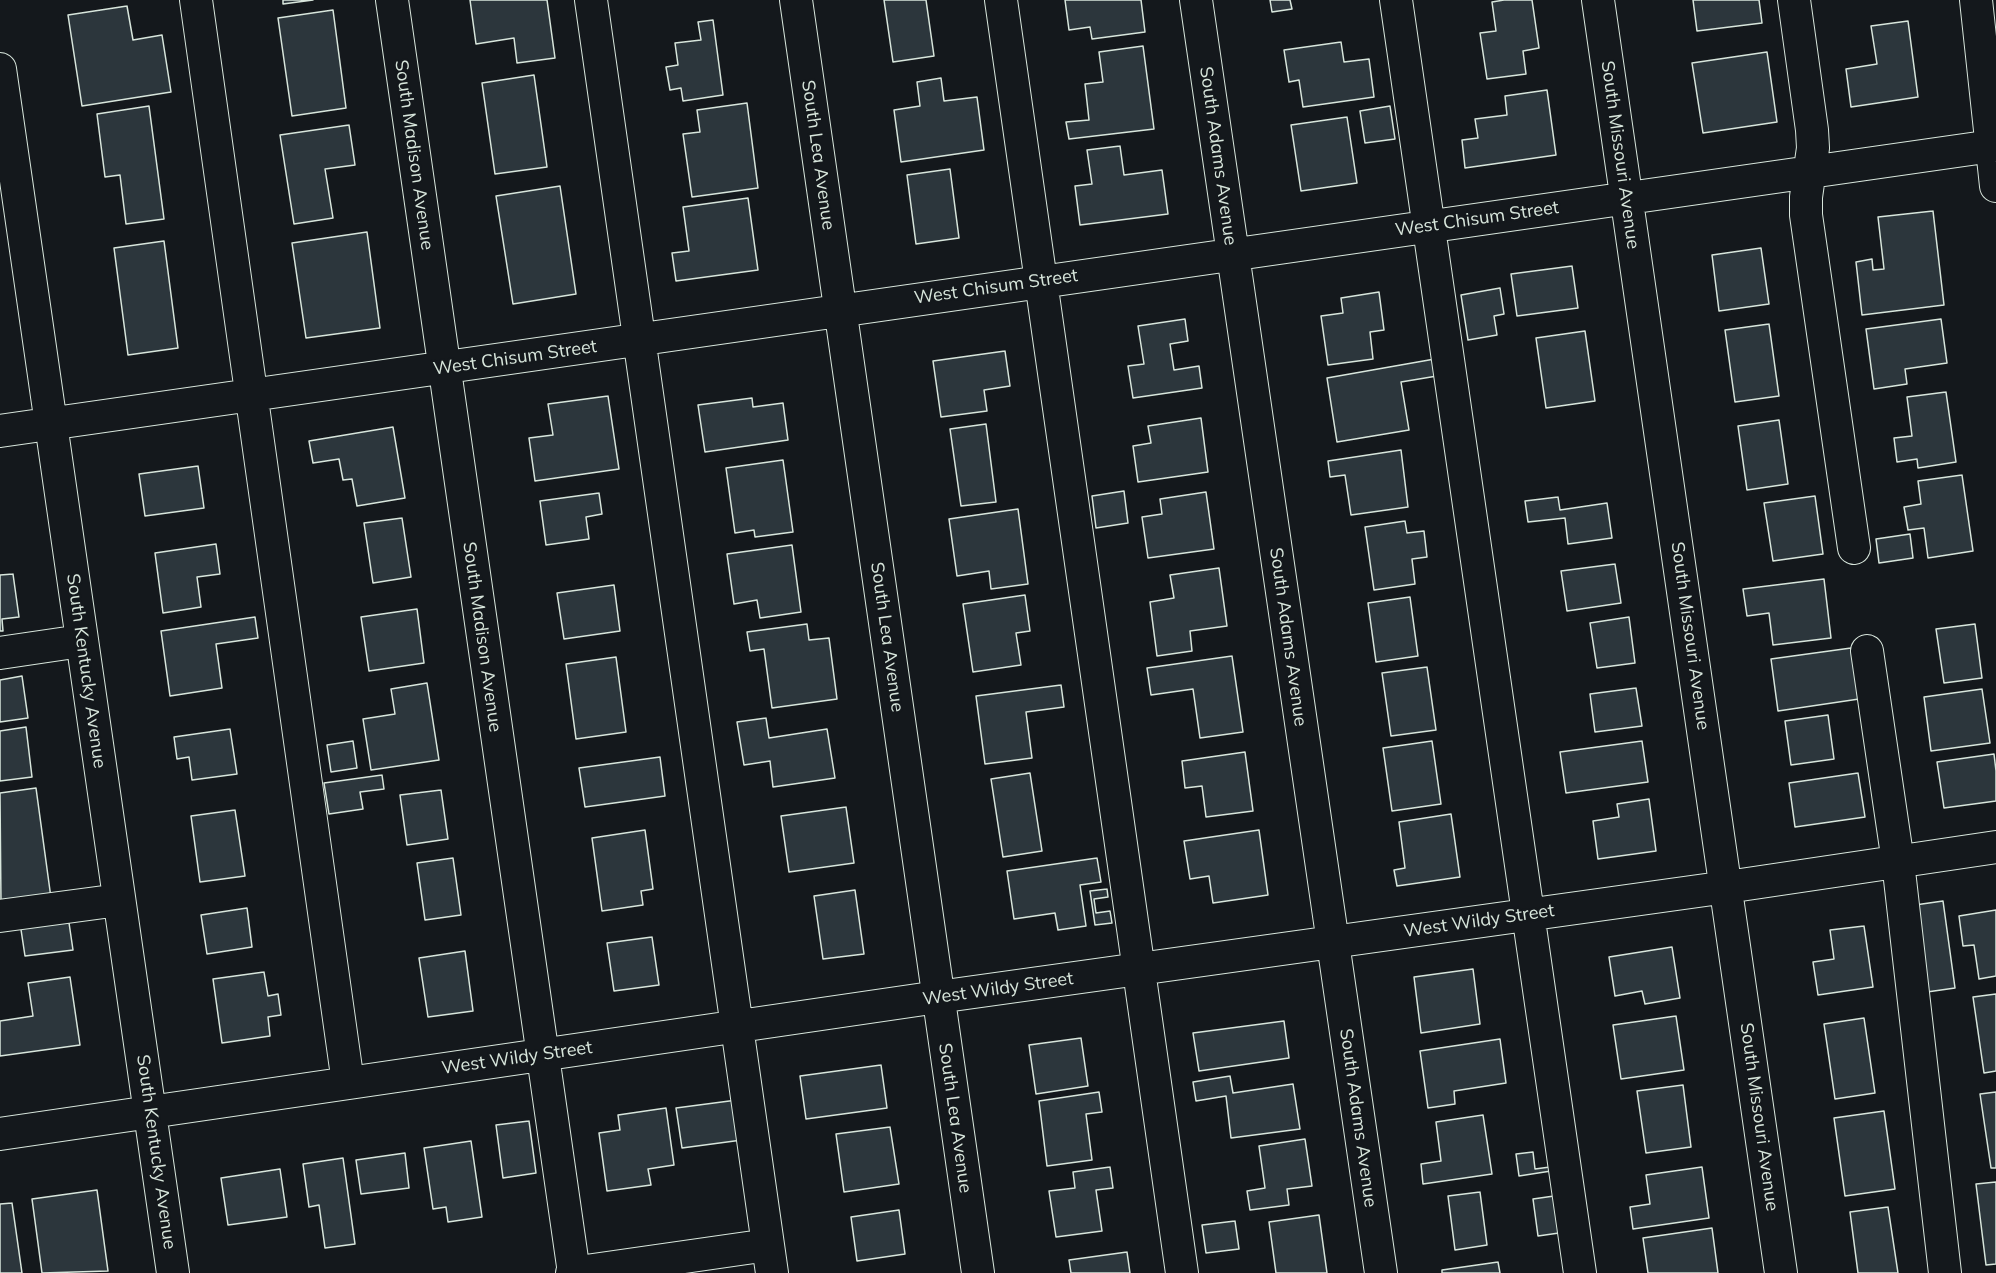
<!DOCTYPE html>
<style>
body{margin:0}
canvas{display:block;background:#14181c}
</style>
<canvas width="1996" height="1273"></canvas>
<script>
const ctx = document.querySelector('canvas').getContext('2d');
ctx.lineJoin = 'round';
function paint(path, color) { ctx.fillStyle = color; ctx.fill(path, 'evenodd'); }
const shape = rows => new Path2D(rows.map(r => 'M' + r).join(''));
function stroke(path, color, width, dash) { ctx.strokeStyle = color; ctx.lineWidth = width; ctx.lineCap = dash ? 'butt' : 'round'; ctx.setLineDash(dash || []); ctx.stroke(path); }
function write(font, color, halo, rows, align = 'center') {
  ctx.font = font + ' Mulish,sans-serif'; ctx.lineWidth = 4.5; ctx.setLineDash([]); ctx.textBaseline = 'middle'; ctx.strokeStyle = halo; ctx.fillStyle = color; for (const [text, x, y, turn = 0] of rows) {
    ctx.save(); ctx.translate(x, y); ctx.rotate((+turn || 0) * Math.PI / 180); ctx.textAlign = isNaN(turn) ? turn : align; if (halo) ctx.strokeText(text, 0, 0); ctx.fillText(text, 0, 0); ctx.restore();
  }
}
const building = shape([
 [283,0,313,0,283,4,283,0],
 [470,0,547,0,555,58,517,63,514,38,476,44,470,0],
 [884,0,926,0,934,56,893,62,884,0],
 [1065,0,1141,0,1145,32,1092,39,1090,27,1069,30,1065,0],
 [1270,0,1290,0,1292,9,1272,12,1270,0],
 [1504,0,1532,0,1539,48,1523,51,1526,74,1487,79,1480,33,1496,31,1492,2,1504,0],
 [1693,0,1759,0,1762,23,1697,31,1693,0],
 [127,6,133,40,162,35,171,92,82,106,68,15,127,6],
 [333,10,346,108,292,116,278,18,333,10],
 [713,20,723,95,683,101,681,88,670,90,666,67,678,65,675,43,701,40,698,22,713,20],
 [1908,21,1918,97,1851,107,1846,69,1877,64,1871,26,1908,21],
 [1341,42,1344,62,1369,59,1374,97,1303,107,1299,80,1289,82,1284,50,1341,42],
 [1143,46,1154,129,1069,139,1066,122,1089,120,1085,84,1103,82,1099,52,1143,46],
 [1767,52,1777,122,1703,133,1692,63,1767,52],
 [534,75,547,167,495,174,482,83,534,75],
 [941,78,944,101,977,97,984,150,901,162,894,110,920,106,917,82,941,78],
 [1547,90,1556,155,1465,168,1462,140,1478,138,1475,119,1507,115,1505,96,1547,90],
 [747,103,758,188,692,197,683,134,700,132,697,110,747,103],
 [149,106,164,219,126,224,120,175,105,177,97,114,149,106],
 [1390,106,1395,139,1365,143,1360,111,1390,106],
 [1347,117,1357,183,1301,191,1291,125,1347,117],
 [349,125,355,165,325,169,333,218,294,224,280,135,349,125],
 [1120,146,1124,175,1162,170,1168,214,1080,225,1075,186,1092,184,1087,150,1120,146],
 [950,169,959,238,916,244,907,175,950,169],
 [560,186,576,294,513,304,496,196,560,186],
 [748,198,758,270,676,281,672,253,689,251,683,207,748,198],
 [1933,211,1944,305,1862,315,1856,262,1872,259,1873,270,1884,269,1878,217,1933,211],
 [367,232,380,328,306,338,292,243,367,232],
 [164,241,178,348,128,355,114,248,164,241],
 [1761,248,1769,304,1719,311,1712,255,1761,248],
 [1572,266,1578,308,1517,316,1511,274,1572,266],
 [1500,288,1504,314,1494,316,1497,335,1468,340,1461,295,1500,288],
 [1379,292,1384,330,1370,332,1373,359,1328,365,1321,316,1343,313,1341,298,1379,292],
 [1185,319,1188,341,1170,344,1174,370,1199,366,1202,388,1133,398,1128,366,1144,364,1138,326,1185,319],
 [1941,319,1947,363,1905,369,1907,384,1874,389,1866,329,1941,319],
 [1769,324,1779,396,1735,402,1725,330,1769,324],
 [1585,331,1595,401,1546,408,1536,338,1585,331],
 [1005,351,1010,386,984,390,987,411,941,417,933,361,1005,351],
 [1446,357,1449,374,1401,382,1409,430,1337,442,1327,378,1446,357],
 [1946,392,1956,462,1918,468,1917,459,1897,462,1894,438,1912,436,1907,397,1946,392],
 [608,396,619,469,535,481,529,438,553,435,548,404,608,396],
 [752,398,753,407,783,403,788,440,705,452,698,405,752,398],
 [1201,418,1208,472,1138,482,1133,446,1151,443,1148,426,1201,418],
 [1779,420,1788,484,1747,490,1738,426,1779,420],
 [986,424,996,502,961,506,950,429,986,424],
 [393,427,405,498,357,506,352,479,343,480,339,459,313,463,309,441,393,427],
 [1401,450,1408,507,1351,515,1345,475,1330,477,1328,461,1401,450],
 [783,460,793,532,755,537,754,530,735,533,726,468,783,460],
 [198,466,204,508,145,516,139,474,198,466],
 [1962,475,1973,551,1928,558,1924,528,1908,530,1904,507,1921,504,1918,481,1962,475],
 [1124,491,1128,523,1096,528,1092,496,1124,491],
 [1206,492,1214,549,1148,558,1142,517,1162,514,1160,499,1206,492],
 [599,493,602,514,586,517,589,539,546,545,540,501,599,493],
 [1815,496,1823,554,1773,561,1764,503,1815,496],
 [1558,497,1560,510,1607,503,1612,538,1568,544,1565,518,1528,522,1525,501,1558,497],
 [1018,509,1028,584,991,589,989,571,957,576,949,519,1018,509],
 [402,518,411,577,373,583,364,523,402,518],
 [1405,521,1407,533,1424,531,1427,557,1412,559,1415,584,1374,590,1365,527,1405,521],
 [1910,534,1913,558,1879,563,1876,539,1910,534],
 [216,544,220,574,197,577,201,607,163,613,155,553,216,544],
 [792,545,801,612,760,618,757,600,734,604,727,554,792,545],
 [1615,564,1621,603,1567,611,1561,571,1615,564],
 [1219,568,1227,626,1190,631,1192,651,1157,656,1150,602,1174,598,1170,575,1219,568],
 [13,574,19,617,2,619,3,631,0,631,0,575,13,574],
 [1824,579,1831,638,1773,645,1769,613,1747,616,1743,589,1824,579],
 [614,585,620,631,564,639,557,593,614,585],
 [1025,595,1030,631,1016,633,1021,665,973,672,963,604,1025,595],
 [1410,597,1418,656,1376,662,1368,603,1410,597],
 [417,609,424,663,369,671,361,617,417,609],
 [255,617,258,638,216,644,222,688,170,696,161,631,255,617],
 [1629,617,1635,663,1597,668,1590,623,1629,617],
 [807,624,809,640,829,638,837,699,772,708,764,649,750,651,747,632,807,624],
 [1975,624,1982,678,1944,683,1936,629,1975,624],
 [1851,648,1859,699,1778,711,1771,659,1851,648],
 [1232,656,1243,732,1200,738,1193,689,1151,695,1147,668,1232,656],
 [616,657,626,732,576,739,566,664,616,657],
 [1427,667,1436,730,1391,736,1382,673,1427,667],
 [22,676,28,718,0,722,0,680,22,676],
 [427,683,439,760,371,770,363,719,395,714,391,689,427,683],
 [1061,685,1064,707,1026,712,1032,758,985,764,976,696,1061,685],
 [1636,688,1642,726,1595,732,1590,694,1636,688],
 [1982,689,1990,743,1931,751,1924,697,1982,689],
 [1828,715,1834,759,1791,765,1785,721,1828,715],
 [766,718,769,738,827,729,835,778,773,787,770,761,744,765,737,722,766,718],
 [26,727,32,777,0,781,0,731,26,727],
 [230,729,237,774,192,780,189,757,177,759,174,737,230,729],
 [353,741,357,768,331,772,327,745,353,741],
 [1432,741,1441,804,1392,811,1383,748,1432,741],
 [1642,741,1648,782,1566,793,1560,752,1642,741],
 [1245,752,1253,811,1206,817,1202,786,1185,788,1182,761,1245,752],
 [1994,754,1996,771,1996,801,1944,808,1937,762,1994,754],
 [660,757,665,796,585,807,579,768,660,757],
 [1030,773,1042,851,1003,857,991,779,1030,773],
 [1858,773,1865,817,1795,827,1789,783,1858,773],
 [382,775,384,789,360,792,363,809,329,814,324,783,382,775],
 [36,788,51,898,1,904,0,793,36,788],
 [441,790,448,839,407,845,400,795,441,790],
 [1649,799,1656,851,1598,859,1593,821,1619,817,1617,804,1649,799],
 [846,807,854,863,789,872,781,816,846,807],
 [235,810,245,876,200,882,191,816,235,810],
 [1451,814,1460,877,1397,886,1394,870,1405,868,1399,822,1451,814],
 [645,830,653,889,641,891,643,905,602,911,592,838,645,830],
 [1259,830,1268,895,1213,903,1209,876,1190,879,1184,841,1259,830],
 [453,858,461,915,425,920,417,863,453,858],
 [1097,858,1101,882,1080,885,1086,926,1058,930,1055,913,1014,919,1007,871,1097,858],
 [1107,889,1108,897,1094,899,1096,913,1110,911,1112,923,1095,925,1090,891,1107,889],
 [855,890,864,954,823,959,814,896,855,890],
 [1943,901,1955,988,1927,992,1915,905,1943,901],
 [247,908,252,947,207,954,201,915,247,908],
 [1996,910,1996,976,1979,979,1974,945,1963,946,1959,916,1996,910],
 [68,916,73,950,25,956,20,923,68,916],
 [1864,926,1873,987,1818,995,1813,962,1834,959,1830,930,1864,926],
 [652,937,659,985,614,991,607,943,652,937],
 [1672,947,1680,998,1645,1004,1642,991,1615,996,1609,957,1672,947],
 [465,951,473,1011,428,1017,419,958,465,951],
 [1473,969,1480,1024,1421,1033,1414,977,1473,969],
 [264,972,268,996,278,994,281,1015,268,1017,270,1036,222,1043,213,979,264,972],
 [70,977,80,1045,0,1056,0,1021,33,1016,28,983,70,977],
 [1996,994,1996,1071,1984,1073,1973,997,1996,994],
 [1676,1016,1684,1070,1621,1079,1613,1025,1676,1016],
 [1864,1018,1875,1093,1835,1099,1824,1024,1864,1018],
 [1284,1021,1289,1058,1199,1071,1193,1033,1284,1021],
 [1081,1038,1088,1086,1036,1094,1029,1045,1081,1038],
 [1500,1039,1506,1083,1454,1091,1455,1104,1428,1108,1420,1051,1500,1039],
 [881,1065,887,1108,806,1119,800,1076,881,1065],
 [1230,1076,1233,1093,1293,1084,1300,1129,1231,1138,1226,1096,1196,1101,1193,1082,1230,1076],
 [1683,1085,1691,1147,1646,1153,1637,1091,1683,1085],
 [1099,1092,1102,1112,1086,1114,1092,1160,1047,1166,1039,1101,1099,1092],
 [1996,1092,1996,1168,1991,1168,1980,1094,1996,1092],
 [737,1100,742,1140,682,1148,676,1108,737,1100],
 [666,1108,674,1165,648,1169,651,1185,607,1191,599,1133,620,1130,618,1115,666,1108],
 [1884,1111,1895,1189,1845,1196,1834,1118,1884,1111],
 [1483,1115,1492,1174,1423,1184,1421,1164,1441,1161,1436,1122,1483,1115],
 [529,1121,536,1173,503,1178,496,1125,529,1121],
 [890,1127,899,1184,844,1192,836,1134,890,1127],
 [1305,1139,1312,1186,1287,1189,1289,1205,1250,1210,1247,1191,1265,1188,1259,1146,1305,1139],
 [471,1141,482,1217,448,1222,446,1207,433,1209,424,1148,471,1141],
 [1533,1152,1535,1169,1550,1167,1551,1171,1519,1176,1516,1154,1533,1152],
 [405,1153,409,1188,361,1194,356,1160,405,1153],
 [343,1158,355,1244,325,1248,319,1205,309,1207,303,1164,343,1158],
 [1110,1167,1113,1188,1096,1190,1102,1231,1056,1237,1049,1191,1075,1188,1073,1172,1110,1167],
 [1702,1167,1709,1218,1633,1229,1630,1207,1650,1204,1646,1175,1702,1167],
 [280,1169,287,1217,228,1225,221,1178,280,1169],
 [1996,1182,1996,1264,1986,1265,1976,1184,1996,1182],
 [97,1190,108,1271,42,1273,32,1199,97,1190],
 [1480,1192,1487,1245,1455,1250,1448,1196,1480,1192],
 [1554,1196,1559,1233,1538,1236,1533,1199,1554,1196],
 [12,1203,22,1273,0,1273,0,1204,12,1203],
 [1888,1207,1898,1273,1858,1273,1850,1212,1888,1207],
 [899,1210,905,1254,857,1261,851,1217,899,1210],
 [1319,1215,1327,1273,1276,1273,1269,1222,1319,1215],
 [1235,1221,1239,1249,1206,1253,1202,1225,1235,1221],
 [1712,1228,1718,1273,1648,1273,1643,1238,1712,1228],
 [1127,1252,1130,1273,1071,1273,1069,1260,1127,1252],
 [1498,1262,1500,1273,1442,1273,1442,1270,1498,1262]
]);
const minor = shape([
 [196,0,348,1083],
 [392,0,574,1273],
 [591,0,772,1273],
 [796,0,978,1273],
 [1001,0,1182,1273],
 [1196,0,1381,1273],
 [1396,0,1580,1273],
 [1598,0,1781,1273],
 [1794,0,1812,130,1813,148,1806,197,1806,215,1854,548],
 [1976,0,1996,186],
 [0,69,173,1273],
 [0,431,1992,146],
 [1867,651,1898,862,1945,1273],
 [0,653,81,641],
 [0,916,119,900],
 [0,1134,938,997,1727,887,1996,847],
 [572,1273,768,1245]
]);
const streetNames = [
 ["South Madison Avenue",414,155,82],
 ["South Lea Avenue",818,155,82],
 ["South Missouri Avenue",1620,155,82],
 ["South Adams Avenue",1218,156,82],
 ["West Chisum Street",1477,219,-8],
 ["West Chisum Street",996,287,-8],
 ["West Chisum Street",515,358,-8],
 ["South Missouri Avenue",1690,636,82],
 ["South Madison Avenue",482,637,82],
 ["South Lea Avenue",887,637,82],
 ["South Adams Avenue",1288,637,82],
 ["South Kentucky Avenue",86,671,82],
 ["West Wildy Street",1479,921,-8],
 ["West Wildy Street",998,989,-8],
 ["West Wildy Street",517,1058,-8],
 ["South Missouri Avenue",1759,1117,82],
 ["South Lea Avenue",955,1118,82],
 ["South Adams Avenue",1358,1118,82],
 ["South Kentucky Avenue",156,1152,82]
];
paint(building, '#2c363c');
stroke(building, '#d8e6dc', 1.5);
stroke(minor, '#d8e6dc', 34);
stroke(minor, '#14181c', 32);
write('18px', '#d8e6dc', '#14181c', streetNames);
</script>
